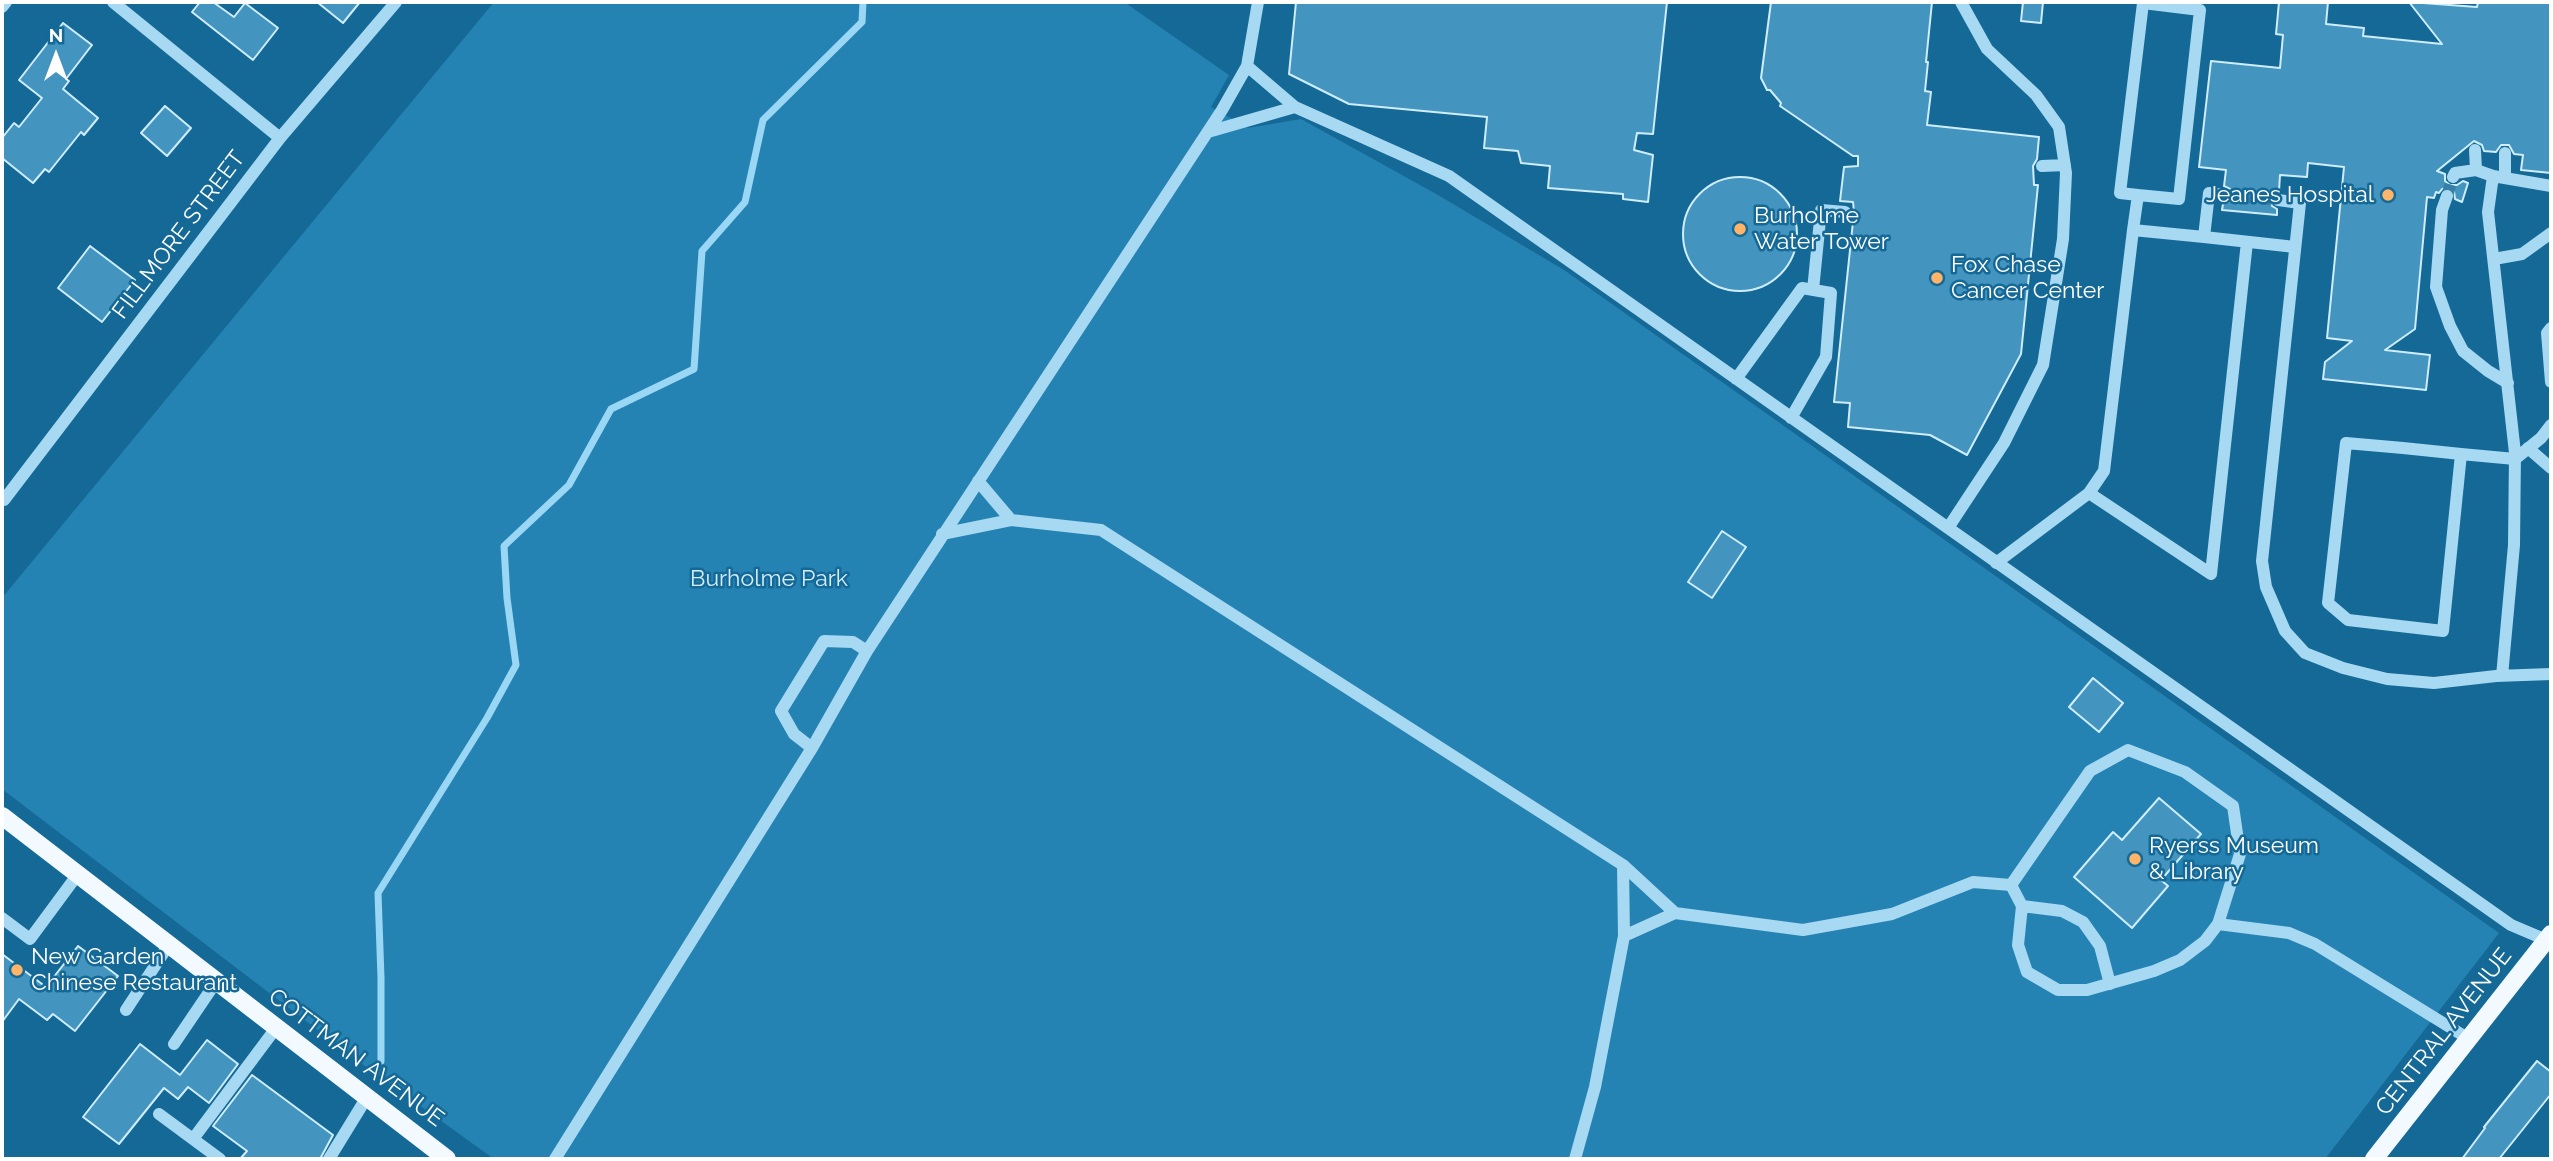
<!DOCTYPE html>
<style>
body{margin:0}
#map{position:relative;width:2553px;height:1161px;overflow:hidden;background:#156997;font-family:Raleway,sans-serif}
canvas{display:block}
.frame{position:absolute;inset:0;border:4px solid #fff;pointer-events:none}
.north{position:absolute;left:21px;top:21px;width:70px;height:70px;-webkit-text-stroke:5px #156997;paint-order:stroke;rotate:0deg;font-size:19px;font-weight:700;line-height:28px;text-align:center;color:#fff}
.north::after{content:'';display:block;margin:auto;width:24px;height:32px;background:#fff;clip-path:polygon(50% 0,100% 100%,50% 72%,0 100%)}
</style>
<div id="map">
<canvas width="2553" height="1161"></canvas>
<div class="frame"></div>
<div class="north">N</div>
</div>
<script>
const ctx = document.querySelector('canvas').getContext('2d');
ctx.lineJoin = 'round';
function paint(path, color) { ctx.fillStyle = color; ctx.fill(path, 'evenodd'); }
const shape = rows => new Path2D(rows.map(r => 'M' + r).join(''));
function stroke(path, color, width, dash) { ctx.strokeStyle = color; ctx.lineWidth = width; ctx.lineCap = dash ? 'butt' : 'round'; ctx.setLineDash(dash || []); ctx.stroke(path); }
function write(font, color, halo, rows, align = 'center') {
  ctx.font = font + ' Raleway,sans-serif'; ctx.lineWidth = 5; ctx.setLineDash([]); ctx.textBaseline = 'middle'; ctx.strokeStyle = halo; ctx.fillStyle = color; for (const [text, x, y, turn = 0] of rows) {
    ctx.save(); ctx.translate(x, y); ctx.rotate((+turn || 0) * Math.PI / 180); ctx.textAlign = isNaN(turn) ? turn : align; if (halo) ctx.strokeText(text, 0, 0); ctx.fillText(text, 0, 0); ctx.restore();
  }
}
const green = shape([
 [494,2,1124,2,1229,75,1211,107,1248,128,1301,119,1438,195,1564,270,2499,933,2325,1159,494,1159,361,1063,2,789,2,598]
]);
const stream = shape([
 [381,1061,381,978,378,893,487,718,516,665,507,598,504,546,569,485,611,409,694,369,702,251,745,202,763,120,862,22,863,2]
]);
const building = shape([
 [200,2,213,2,234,17,245,3,278,28,253,60,192,12,200,2],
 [317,2,360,2,343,23,317,2],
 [1296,2,1667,2,1653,134,1637,133,1634,150,1653,155,1648,202,1623,199,1623,194,1548,188,1550,166,1521,163,1518,151,1484,148,1487,117,1349,104,1289,74,1296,2],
 [1771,2,1932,2,1926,62,1928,62,1925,91,1931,92,1927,125,2039,137,2037,159,2033,166,2034,185,2038,185,2021,354,1967,455,1930,435,1848,427,1850,403,1834,402,1854,212,1853,202,1840,201,1844,167,1858,166,1858,156,1853,156,1780,106,1781,103,1770,90,1767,90,1761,78,1771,2],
 [2023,2,2043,2,2041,23,2021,21,2023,2],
 [2279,2,2328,2,2326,24,2364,28,2363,36,2442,44,2409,2,2477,7,2478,2,2551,2,2551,173,2521,170,2523,155,2514,154,2509,145,2501,145,2496,152,2484,151,2482,145,2474,141,2437,171,2445,174,2445,181,2450,185,2457,185,2463,181,2468,183,2462,202,2455,199,2454,191,2449,188,2442,189,2439,193,2436,192,2434,198,2427,197,2415,329,2385,350,2430,355,2426,390,2323,379,2325,362,2352,341,2327,338,2344,167,2308,163,2307,177,2280,175,2279,191,2272,194,2269,200,2272,206,2277,209,2277,215,2222,210,2223,204,2230,201,2233,195,2230,189,2224,186,2226,170,2199,167,2211,61,2280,68,2283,35,2276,34,2279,2],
 [63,23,92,45,66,79,69,81,63,89,98,118,84,135,81,132,49,172,45,169,33,183,2,158,2,138,14,123,19,127,42,98,19,80,63,23],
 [165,106,191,128,167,156,141,133,165,106],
 '1683 234a57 57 0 1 1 114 0a57 57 0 1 1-114 0Z',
 [90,246,135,280,102,322,58,288,90,246],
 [1722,531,1746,547,1712,598,1688,582,1722,531],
 [2093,678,2123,703,2099,732,2069,707,2093,678],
 [2159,798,2201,834,2161,880,2168,886,2132,928,2074,877,2113,832,2122,840,2159,798],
 [78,946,118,976,75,1031,53,1014,47,1020,19,999,2,1022,2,954,46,987,78,946],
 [207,1040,238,1064,209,1103,188,1087,178,1099,164,1088,119,1144,83,1117,140,1044,180,1075,207,1040],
 [2537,1061,2551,1072,2551,1094,2499,1159,2462,1159,2485,1128,2484,1127,2537,1061],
 [252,1075,333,1135,320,1159,240,1159,247,1151,213,1126,252,1075]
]);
const minorTunnel = shape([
 [2224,195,2278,200],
 [2447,196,2453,177]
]);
const minor = shape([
 [113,2,280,138],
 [2,7,6,2],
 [1247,66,1295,107,1449,176,2511,925,2551,942],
 [1208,132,1295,107],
 [2475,150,2476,170],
 [2505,153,2505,178],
 [2042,166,2065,165],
 [2453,177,2455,173,2476,170,2493,176],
 [2224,195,2209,193,2204,237,2295,247],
 [2447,196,2442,210,2436,287,2450,326,2463,351,2488,371,2508,383],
 [2278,200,2300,203,2262,561,2266,587,2285,631,2305,653,2343,668,2387,679,2434,683,2496,676,2551,674],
 [2133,230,2138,195,2120,193,2143,3,2200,10,2179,199,2138,195],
 [2204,237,2133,230,2104,471,2089,493,2211,574,2247,242],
 [2494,259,2522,254,2551,233],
 [1813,290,1821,210,1845,212],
 [2551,328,2547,333,2551,382],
 [1736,379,1802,288,1831,293,1826,357,1791,418],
 [2528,448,2551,468],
 [2461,454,2443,631,2348,620,2328,603,2346,443,2403,448,2461,454,2515,459,2541,438,2551,425],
 [978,481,1011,520,1101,530,1623,865,1675,913,1803,930,1892,914,1973,882,2011,885],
 [4,500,280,138,396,2],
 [1948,528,2004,443,2043,365,2063,239,2066,173,2059,127,2036,95,1987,49,1961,2],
 [942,534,1011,520],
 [1996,563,2089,493],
 [2502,676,2514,545,2515,453,2488,212,2493,176,2551,186],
 [812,748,794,734,781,711,824,641,853,642,867,651],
 [2022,906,2062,911,2083,922,2100,946,2110,984],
 [2,918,30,939,78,874],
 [2218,924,2205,941,2180,960,2154,971,2087,990,2058,990,2027,972,2018,945,2022,906,2011,885,2090,771,2128,750,2185,772,2233,806,2240,854,2218,924,2289,933,2315,944,2469,1039],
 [1624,936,1675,913],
 [126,1010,168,946],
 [174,1044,216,982],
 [159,1114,220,1159],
 [193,1139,276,1028],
 [329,1159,367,1097],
 [555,1159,812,748,867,651,1222,110,1247,66,1258,2],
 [1575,1159,1595,1087,1624,936,1623,865]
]);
const major = shape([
 [2,816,447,1159],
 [2374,1159,2551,934]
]);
const markers = [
 [2388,195,7,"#ffb468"],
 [1740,229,7,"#ffb468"],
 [1937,278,7,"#ffb468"],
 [2135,859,7,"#ffb468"],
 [17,970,7,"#ffb468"]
];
const poiNames = [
 ["Jeanes Hospital",2374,195,"right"],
 ["Burholme",1754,216],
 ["Water Tower",1754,242],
 ["Fox Chase",1951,265],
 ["Cancer Center",1951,291],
 ["Ryerss Museum",2149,846],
 ["& Library",2149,872],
 ["New Garden",31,957],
 ["Chinese Restaurant",31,983]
];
const streetNames = [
 ["FILLMORE STREET",179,235,-53],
 ["CENTRAL AVENUE",2444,1032,-52],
 ["COTTMAN AVENUE",356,1058,37]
];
const parkNames = [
 ["Burholme Park",769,579]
];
paint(green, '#2583b4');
stroke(stream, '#9ad7f5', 7);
paint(building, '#4395c0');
stroke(building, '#cfedfc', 2);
stroke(minorTunnel, '#3880a7', 12, [12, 6]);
stroke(minor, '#a8d9f2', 12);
stroke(major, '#f2faff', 18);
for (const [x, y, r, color] of markers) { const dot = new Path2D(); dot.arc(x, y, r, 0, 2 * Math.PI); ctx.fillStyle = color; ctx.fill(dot); stroke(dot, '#156997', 2.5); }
write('23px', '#fff', '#156997', poiNames, 'left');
write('23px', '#fff', '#156997', streetNames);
write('23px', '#cfedfc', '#156997', parkNames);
</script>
